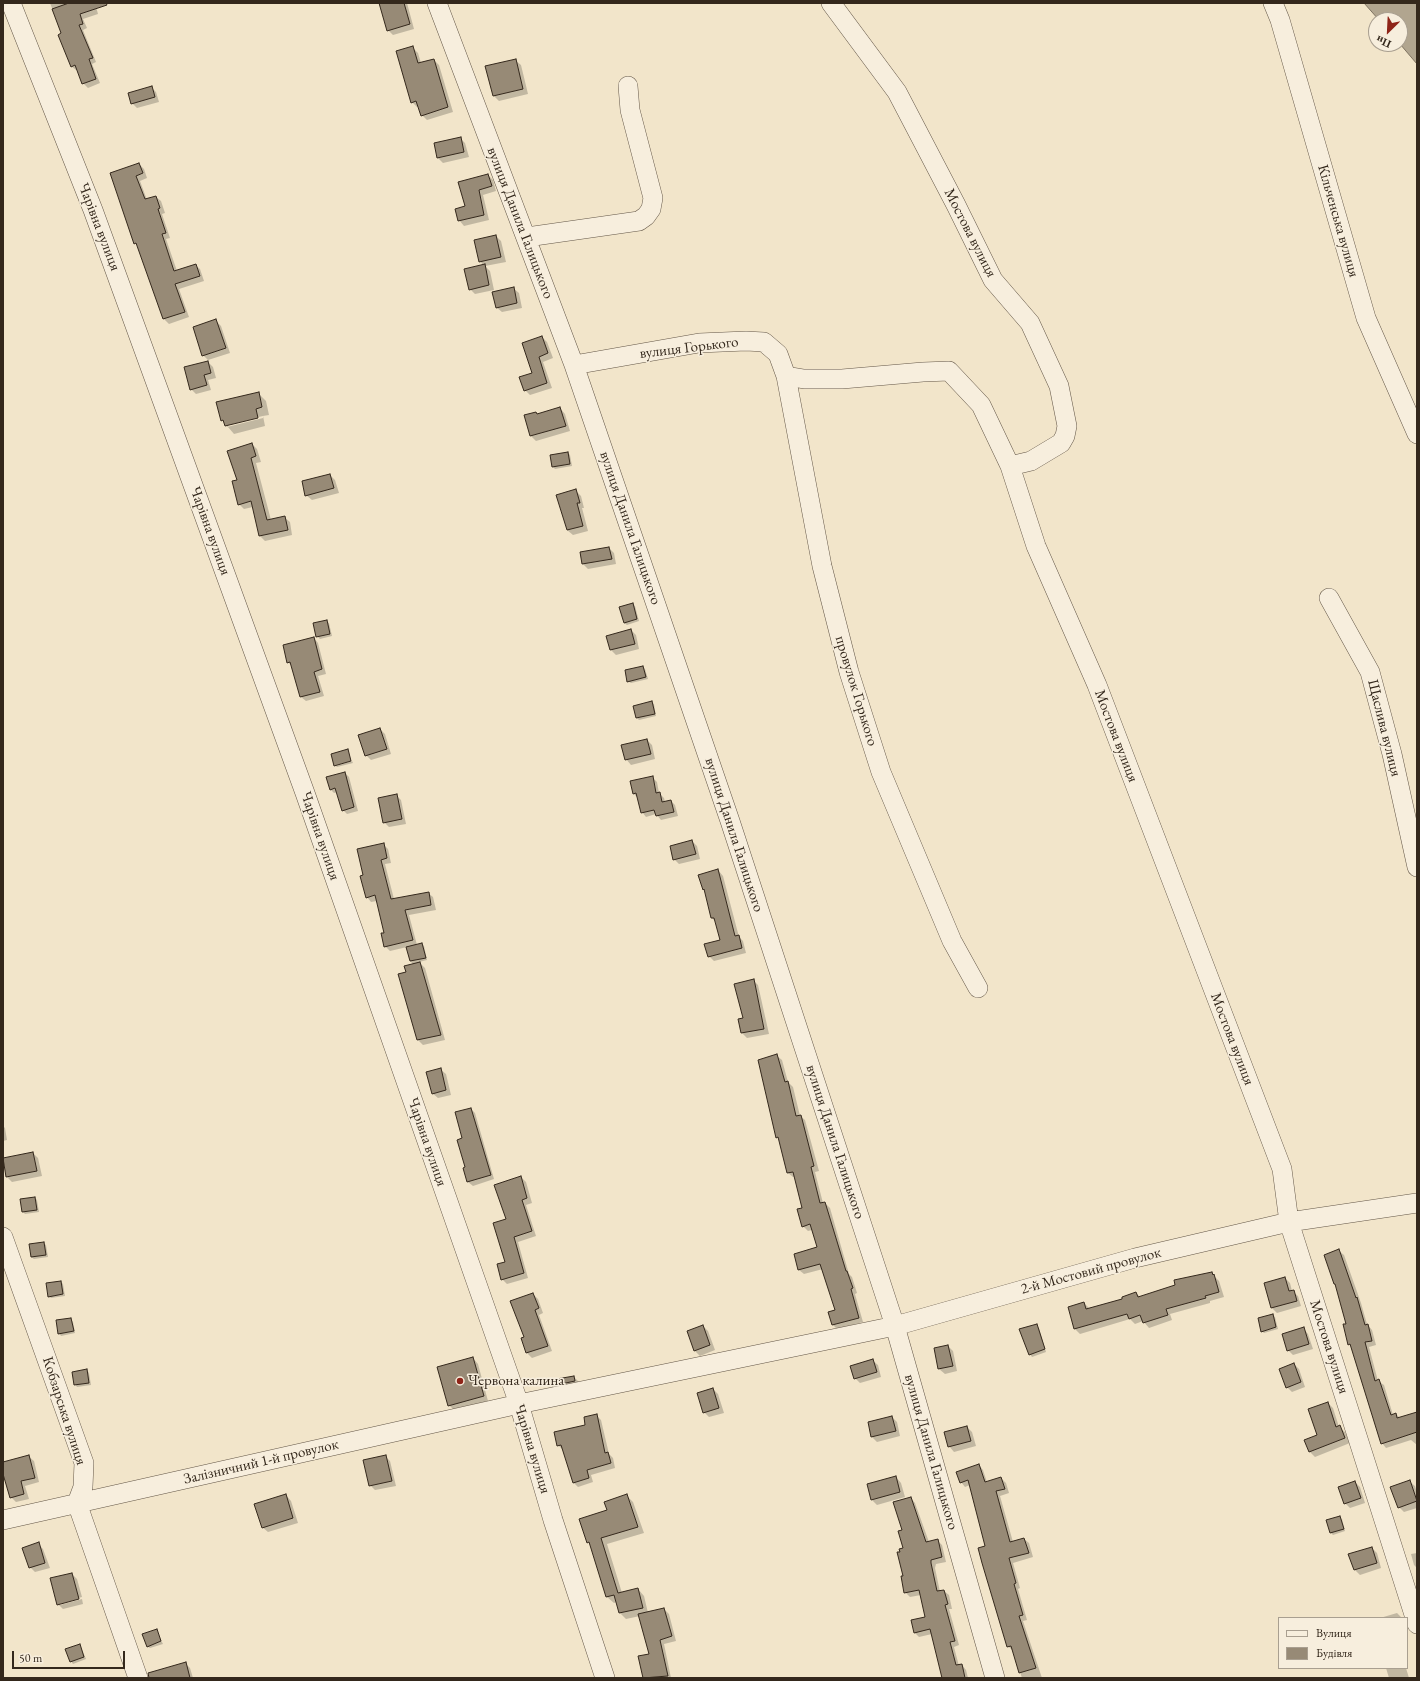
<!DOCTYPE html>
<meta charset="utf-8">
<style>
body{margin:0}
#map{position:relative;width:1420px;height:1681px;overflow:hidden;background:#f2e5ca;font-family:"EB Garamond",serif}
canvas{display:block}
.frame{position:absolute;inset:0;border:4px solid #34281c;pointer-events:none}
.legend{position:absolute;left:1278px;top:1617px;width:130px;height:52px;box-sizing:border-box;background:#f7eedd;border:1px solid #a99f90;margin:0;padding:5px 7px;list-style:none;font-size:12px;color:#34281c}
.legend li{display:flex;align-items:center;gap:8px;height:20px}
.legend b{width:20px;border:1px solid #a99f90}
.north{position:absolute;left:1368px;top:12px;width:40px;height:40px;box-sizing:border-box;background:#f7eedd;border:1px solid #a99f90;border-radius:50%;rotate:204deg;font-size:11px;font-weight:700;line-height:16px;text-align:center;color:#34281c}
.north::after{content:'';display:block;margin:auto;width:14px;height:18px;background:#8f2418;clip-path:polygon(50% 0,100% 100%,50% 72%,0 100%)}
.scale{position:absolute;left:12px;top:1651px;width:113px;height:18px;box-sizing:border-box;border:2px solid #34281c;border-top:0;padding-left:5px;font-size:12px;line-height:14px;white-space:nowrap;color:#34281c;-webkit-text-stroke:3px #f7eedd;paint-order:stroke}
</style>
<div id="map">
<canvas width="1420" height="1681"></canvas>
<div class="frame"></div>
<ul class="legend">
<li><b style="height:5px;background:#f7eedd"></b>Вулиця</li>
<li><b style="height:11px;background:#978a76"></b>Будівля</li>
</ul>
<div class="north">Пн</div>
<div class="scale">50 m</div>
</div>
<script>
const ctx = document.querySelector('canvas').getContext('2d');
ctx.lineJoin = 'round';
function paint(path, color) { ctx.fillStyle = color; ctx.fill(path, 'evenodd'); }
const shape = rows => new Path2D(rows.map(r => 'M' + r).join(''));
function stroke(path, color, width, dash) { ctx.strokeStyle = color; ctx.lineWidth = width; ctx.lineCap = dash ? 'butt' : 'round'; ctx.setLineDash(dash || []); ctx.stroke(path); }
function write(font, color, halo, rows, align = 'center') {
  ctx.font = font + ' "EB Garamond",serif'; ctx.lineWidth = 3; ctx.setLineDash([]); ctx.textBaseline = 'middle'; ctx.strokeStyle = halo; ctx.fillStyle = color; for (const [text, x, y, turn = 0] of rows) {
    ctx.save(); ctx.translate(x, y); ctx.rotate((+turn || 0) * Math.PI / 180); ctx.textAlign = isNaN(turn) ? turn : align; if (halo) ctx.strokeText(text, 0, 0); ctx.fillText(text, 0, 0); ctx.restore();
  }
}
const water = shape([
 [1364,3,1417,3,1417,64,1400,44,1400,20,1379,20,1364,3]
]);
const shadow = shape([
 [50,3,95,3,98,14,83,19,87,28,83,30,96,62,92,64,100,83,88,88,83,83,78,69,76,70,71,66,62,34],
 [380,3,407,3,414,29,393,35,388,30],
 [413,48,418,53,421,63,434,60,439,65,453,112,427,120,422,115,419,106,417,107,412,102],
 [515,60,521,65,528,94,499,101,494,96,487,67],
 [151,87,156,92,159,102,137,108,132,103],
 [460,138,465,143,469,157,443,163,438,158],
 [139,164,144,169,147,178,140,181,147,200,156,197,161,201,165,213,162,214,170,238,166,239,177,271,195,265,200,269,204,281,179,289,189,317,169,324,164,319,139,247,135,243,111,174],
 [488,175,493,180,496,191,483,195,489,220,464,226,459,220],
 [496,236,501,241,506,262,485,266,490,271,494,290,475,294,470,289,484,266,480,261],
 [513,288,519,293,522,308,502,312,496,307],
 [216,321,221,326,230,353,208,360,203,355],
 [542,337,547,342,553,358,543,362,552,388,530,395,525,390,534,373],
 [208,362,213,367,216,378,208,380,211,390,196,394,191,389],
 [258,393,266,401,269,415,263,416,265,426,234,434,222,420],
 [263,416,263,418,227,427,227,424],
 [560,408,565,414,570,431,536,441,530,435,536,413,538,415],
 [252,444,257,449,261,462,256,463,271,520,284,517,290,522,292,535,265,541,260,536,253,507,244,509,239,504,238,481],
 [568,453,570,455,572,466,555,469,553,467],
 [330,475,335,480,339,493,312,500,306,495,303,481],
 [576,491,581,496,584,508,582,508,588,531,573,535,567,530,558,496],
 [609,548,614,553,616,564,588,569,583,564,581,553],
 [632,604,635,606,639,621,627,625,624,623],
 [326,621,329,623,332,636,320,639,317,636],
 [631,630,636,635,639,649,616,655,611,650],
 [314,638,318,643,326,674,318,676,324,696,306,701,301,697,293,667,288,662],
 [643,667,645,669,648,679,631,683,628,681],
 [651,702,654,704,656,716,639,720,637,718],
 [380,729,385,734,391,754,371,760,366,755],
 [647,740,652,745,655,759,631,765,626,759],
 [352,761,353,763,337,767,336,766],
 [345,773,349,777,358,811,347,814,343,810,338,792,334,793,330,789],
 [652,777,657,782,659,793,664,798,665,802,671,801,675,805,678,816,661,820,656,814,646,817,642,812,638,798,634,794],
 [396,795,401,800,406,824,389,827,384,822],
 [692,841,697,846,700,859,679,864,674,859],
 [383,844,388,849,391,863,385,864,394,899,428,893,433,897,436,910,409,915,417,945,422,944,424,946,427,960,419,962,425,968,445,1040,423,1045,418,1040,407,972,414,965,410,961,407,947,390,951,385,946,385,933,377,901,371,902,367,897,364,876],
 [718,870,723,876,739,937,743,941,746,953,714,961,709,956,721,941,716,922,712,918,706,892,704,889],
 [753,980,758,985,769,1034,747,1038,742,1033,739,1019,744,1018],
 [777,1056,782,1060,788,1082,793,1087,800,1116,805,1120,819,1171,815,1172,823,1203,825,1203,830,1208,849,1274,852,1277,857,1293,855,1294,863,1322,837,1329,833,1325,836,1311,823,1269,804,1274,799,1270,795,1254,818,1248,812,1230,808,1231,803,1226,803,1209,795,1177,793,1177,788,1173,780,1140,777,1137],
 [440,1069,446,1074,451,1095,438,1098,432,1093],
 [471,1109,475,1113,494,1179,473,1186,468,1182,464,1169,466,1168],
 [3,1126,5,1128,7,1140,3,1141],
 [33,1153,38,1158,42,1176,12,1182,7,1177],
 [521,1177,526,1182,532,1203,526,1205,536,1236,518,1242,528,1278,507,1284,502,1279,506,1262,507,1219],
 [35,1198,37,1200,39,1212,25,1214,23,1212],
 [43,1243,46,1245,48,1257,34,1259,31,1257],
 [1339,1251,1344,1255,1361,1303,1367,1324,1372,1330,1376,1345,1369,1347,1378,1381,1384,1385,1393,1415,1396,1414,1400,1418,1417,1413,1417,1445,1411,1440,1386,1448,1382,1443,1352,1347,1349,1344,1347,1324,1336,1286,1334,1284],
 [1211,1273,1219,1281,1224,1297,1210,1301,1210,1303,1170,1314,1172,1320,1149,1328,1143,1321,1135,1324,1130,1319,1080,1334,1075,1329,1069,1308,1084,1303,1089,1308,1124,1299,1136,1293,1140,1297,1177,1286,1175,1281],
 [1285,1278,1290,1283,1292,1291,1298,1296,1301,1306,1277,1313,1272,1308],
 [61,1282,63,1284,65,1296,51,1298,49,1296],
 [533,1294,538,1299,543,1313,539,1315,552,1351,532,1358,527,1353,522,1339,525,1338],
 [1272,1315,1275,1317,1278,1329,1264,1333,1262,1331],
 [71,1319,73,1322,75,1333,61,1336,59,1333],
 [703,1326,708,1331,715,1350,700,1356,695,1351],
 [1037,1326,1039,1328,1046,1352,1032,1357,1030,1354],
 [1303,1328,1308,1334,1313,1349,1293,1355,1288,1350],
 [948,1346,953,1351,957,1371,945,1374,939,1369,935,1349],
 [473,1358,478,1364,488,1401,454,1410,449,1405],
 [872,1360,878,1365,881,1377,860,1383,855,1378],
 [1294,1364,1299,1369,1305,1387,1292,1392,1287,1387],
 [87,1370,89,1373,91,1385,77,1387,75,1384],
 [574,1377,579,1382,558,1390,553,1385],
 [713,1389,718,1394,724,1413,709,1417,704,1412],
 [1328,1403,1333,1408,1339,1427,1345,1432,1350,1443,1315,1457,1310,1452,1305,1441,1318,1436],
 [596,1415,601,1420,609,1454,613,1458,615,1468,591,1475,593,1482,578,1487,573,1482,563,1450,558,1445,587,1426],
 [892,1417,897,1422,900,1436,877,1442,872,1437],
 [967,1427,972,1432,976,1446,954,1452,949,1446],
 [28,1456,34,1461,39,1482,25,1486,29,1499,16,1502,11,1497,3,1470,3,1463],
 [385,1456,390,1461,396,1486,375,1490,370,1485],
 [979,1465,983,1470,987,1482,1001,1478,1006,1483,1009,1493,1000,1496,1013,1542,1024,1539,1029,1543,1033,1557,1013,1563,1020,1588,1018,1589,1027,1620,1023,1621,1042,1678,1022,1678,1013,1651,1008,1646,986,1546,970,1485,965,1487,961,1482],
 [896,1477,901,1483,905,1497,877,1505,872,1500],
 [1409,1481,1415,1486,1417,1493,1417,1508,1404,1512,1399,1507],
 [1355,1482,1360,1487,1365,1503,1350,1508,1345,1503],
 [286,1495,291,1501,298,1523,268,1532,262,1527],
 [627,1496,633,1502,644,1533,607,1544,622,1593,638,1589,644,1596,648,1613,664,1609,669,1614,676,1641,664,1644,671,1678,644,1678,639,1657,650,1654,640,1616,626,1619,620,1613,617,1602,614,1603,607,1597,591,1545,588,1542,608,1511],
 [911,1498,915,1503,929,1542,937,1540,942,1545,946,1562,936,1564,935,1568,940,1592,944,1591,949,1595,952,1609,949,1609,959,1645,954,1647,959,1666,962,1665,966,1670,968,1678,943,1678,932,1634,919,1637,915,1633,927,1618,921,1595,910,1597,905,1592,901,1553,905,1548,903,1530],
 [1339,1517,1342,1519,1345,1531,1333,1535,1331,1533],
 [38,1544,43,1549,50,1568,35,1572,30,1567],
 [1372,1548,1377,1553,1381,1568,1360,1575,1355,1570],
 [1417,1553,1417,1568,1414,1565,1411,1554],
 [72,1574,77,1579,82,1597,60,1603,60,1605,82,1599,83,1604,63,1609,58,1604],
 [1397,1613,1402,1618,1380,1618],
 [156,1630,163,1644,150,1648,147,1646],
 [80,1645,86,1659,73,1664,71,1661],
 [185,1663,190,1668,193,1678,155,1678],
 [1386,1668,1406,1668,1409,1678,1389,1678]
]);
const building = shape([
 [69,3,106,3,107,5,80,14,83,24,79,25,93,58,89,59,96,79,82,84,75,65,71,67,58,35,61,33,52,9,69,3],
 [379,3,404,3,410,24,387,31,379,3],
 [413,46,418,63,434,59,448,107,421,116,416,101,411,103,396,51,413,46],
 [516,59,523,89,493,96,485,66,516,59],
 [152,86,155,97,131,104,128,93,152,86],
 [461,137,464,152,437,158,434,143,461,137],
 [139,163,143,173,136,176,145,199,156,196,160,208,158,209,166,233,162,234,174,271,196,264,200,276,175,284,185,312,163,319,136,243,134,244,110,173,139,163],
 [488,174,492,186,479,190,484,215,458,221,455,209,465,206,458,182,488,174],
 [496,235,501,257,479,262,474,240,496,235],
 [485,264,489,285,469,290,464,269,485,264],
 [514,287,517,303,496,308,492,292,514,287],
 [216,319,226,348,202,356,193,327,216,319],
 [542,336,548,353,539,357,547,383,524,391,519,377,532,373,522,343,542,336],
 [208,361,211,373,204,375,207,385,190,390,184,367,208,361],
 [259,392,262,407,256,409,258,418,225,426,223,420,221,421,216,402,259,392],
 [560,407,566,426,530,436,524,415,536,412,537,414,560,407],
 [252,443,256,456,251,458,267,520,285,516,288,530,259,536,251,501,238,505,232,481,237,480,227,451,252,443],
 [568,452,570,464,552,467,550,455,568,452],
 [330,474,334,488,305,496,302,481,330,474],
 [576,489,580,503,577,503,583,526,567,530,556,495,576,489],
 [609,547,612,559,582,564,580,552,609,547],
 [633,603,637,619,624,623,619,607,633,603],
 [327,620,330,634,316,637,313,623,327,620],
 [631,629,635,644,610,650,606,636,631,629],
 [314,637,322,669,314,672,320,692,300,697,290,662,287,663,283,645,314,637],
 [643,666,646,677,627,682,625,670,643,666],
 [652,701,655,714,636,718,633,706,652,701],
 [380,728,387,749,365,756,358,735,380,728],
 [647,739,651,754,625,760,621,745,647,739],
 [348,749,351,761,334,766,331,754,348,749],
 [345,772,354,807,342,811,335,788,330,790,326,777,345,772],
 [653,776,656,793,660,792,662,802,671,800,674,812,656,816,654,810,641,813,636,793,633,794,630,781,653,776],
 [397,794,402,819,383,823,378,798,397,794],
 [692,840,696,854,673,860,670,846,692,840],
 [384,843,387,858,381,860,391,899,429,892,431,905,405,910,413,940,384,947,381,933,384,933,375,895,366,898,360,876,363,875,357,849,384,843],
 [718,869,735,936,739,935,742,948,708,957,704,944,720,940,714,918,711,918,704,889,703,890,698,875,718,869],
 [422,943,426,958,410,961,406,947,422,943],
 [420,962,441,1035,417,1040,398,974,406,972,404,966,420,962],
 [754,979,764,1029,741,1033,738,1019,743,1018,734,984,754,979],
 [777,1054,785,1082,788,1081,796,1116,801,1115,814,1166,811,1167,820,1203,825,1202,846,1271,847,1271,853,1288,851,1289,859,1318,832,1325,828,1312,835,1310,820,1264,798,1270,794,1254,817,1247,810,1224,802,1227,797,1209,802,1208,793,1172,787,1173,778,1137,776,1138,758,1060,777,1054],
 [441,1068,446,1090,432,1094,426,1072,441,1068],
 [471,1108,491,1175,467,1182,463,1168,465,1167,457,1140,462,1138,455,1112,471,1108],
 [33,1152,37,1171,6,1177,3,1158,33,1152],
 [521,1176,527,1198,522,1200,532,1231,514,1237,524,1273,501,1280,497,1264,505,1262,493,1223,506,1219,494,1185,521,1176],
 [35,1197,37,1210,22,1212,20,1199,35,1197],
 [44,1242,46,1255,31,1257,29,1244,44,1242],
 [1339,1249,1356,1298,1357,1297,1365,1325,1368,1324,1372,1341,1365,1342,1375,1381,1379,1379,1391,1415,1396,1413,1397,1418,1417,1412,1417,1432,1381,1444,1350,1344,1348,1345,1343,1324,1346,1324,1335,1284,1334,1284,1324,1255,1339,1249],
 [1212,1272,1213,1275,1214,1274,1219,1292,1205,1296,1206,1298,1166,1309,1168,1315,1143,1323,1140,1315,1129,1319,1127,1314,1074,1329,1068,1307,1084,1302,1086,1309,1122,1299,1122,1297,1136,1292,1138,1297,1175,1285,1174,1280,1212,1272],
 [1285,1277,1289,1291,1294,1290,1297,1301,1271,1308,1264,1283,1285,1277],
 [61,1281,63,1294,48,1297,46,1283,61,1281],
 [533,1293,539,1308,535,1310,548,1346,526,1353,521,1338,524,1337,510,1301,533,1293],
 [1273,1314,1276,1327,1261,1332,1258,1318,1273,1314],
 [71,1318,74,1331,58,1334,56,1320,71,1318],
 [1037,1324,1045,1349,1029,1355,1019,1329,1037,1324],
 [703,1325,710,1345,694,1351,687,1331,703,1325],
 [1304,1327,1309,1344,1287,1351,1282,1334,1304,1327],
 [948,1345,953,1366,938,1369,934,1348,948,1345],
 [473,1357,484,1396,448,1406,437,1367,473,1357],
 [873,1359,877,1372,854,1379,850,1366,873,1359],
 [1294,1363,1301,1382,1286,1388,1279,1369,1294,1363],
 [87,1369,89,1383,74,1385,72,1372,87,1369],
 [574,1376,575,1381,552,1386,551,1380,574,1376],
 [713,1388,719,1408,703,1413,697,1393,713,1388],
 [1328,1402,1336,1427,1340,1425,1345,1438,1309,1452,1304,1440,1317,1435,1308,1409,1328,1402],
 [597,1414,605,1453,608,1452,611,1463,587,1470,589,1478,573,1483,561,1445,557,1446,554,1432,585,1425,584,1417,597,1414],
 [892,1416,896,1431,871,1437,868,1422,892,1416],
 [967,1426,971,1441,948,1447,944,1432,967,1426],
 [29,1455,35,1478,21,1481,24,1494,10,1498,3,1474,3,1462,29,1455],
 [386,1455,392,1481,369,1486,363,1460,386,1455],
 [979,1464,985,1482,1001,1477,1005,1489,996,1491,1010,1542,1024,1538,1029,1553,1009,1558,1016,1583,1014,1584,1023,1615,1019,1616,1036,1668,1019,1673,1011,1646,1007,1647,982,1563,978,1548,985,1546,968,1480,960,1483,956,1472,979,1464],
 [896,1476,900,1492,871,1500,867,1484,896,1476],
 [1410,1480,1417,1501,1398,1508,1390,1487,1410,1480],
 [1355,1481,1361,1498,1344,1504,1338,1487,1355,1481],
 [286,1494,293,1518,262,1528,254,1504,286,1494],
 [627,1494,638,1527,601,1538,618,1593,638,1588,643,1608,619,1613,614,1595,606,1597,589,1542,587,1543,579,1519,607,1510,604,1502,627,1494],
 [911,1497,926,1542,938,1539,942,1557,931,1560,931,1563,937,1591,944,1590,948,1604,945,1605,955,1641,950,1642,956,1665,962,1664,965,1678,942,1678,930,1629,914,1633,911,1620,925,1617,919,1590,904,1593,901,1576,903,1576,897,1552,900,1552,899,1549,903,1548,898,1531,902,1530,893,1502,911,1497],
 [1340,1516,1344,1529,1330,1533,1326,1520,1340,1516],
 [39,1542,45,1563,29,1568,22,1548,39,1542],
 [1372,1547,1377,1563,1354,1570,1348,1554,1372,1547],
 [72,1573,79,1599,57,1605,50,1578,72,1573],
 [664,1608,672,1636,660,1640,668,1676,643,1678,638,1656,649,1654,638,1614,664,1608],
 [157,1629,161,1641,147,1647,142,1634,157,1629],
 [80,1644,84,1657,70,1662,65,1649,80,1644],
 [186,1662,190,1678,149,1678,148,1673,186,1662]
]);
const minor = shape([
 [11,3,93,210,305,793,519,1404,553,1520,605,1678],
 [437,3,574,365,730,821,895,1326,995,1678],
 [831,3,897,92,956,205,993,280,1030,323,1059,386,1067,426,1065,436,1061,443,1031,461,1010,466,1036,546,1097,685,1282,1169,1289,1222,1417,1624],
 [1273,3,1280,20,1366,318,1417,434],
 [527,237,639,221,646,216,651,209,653,198,630,110,628,86],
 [574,365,699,343,746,341,764,342,778,354,786,376,822,566,849,672,881,772,952,941,978,988],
 [786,376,804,379,842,379,923,372,949,371,981,405,1010,466],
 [1329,598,1370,672,1392,754,1417,867],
 [3,1237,84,1463,83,1487,77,1503,138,1678],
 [3,1520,519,1404,895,1326,1135,1258,1289,1222,1417,1203]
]);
const markers = [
 [460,1381,4,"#8f2418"]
];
const streetNames = [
 ["Кільченська вулиця",1338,221,74],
 ["вулиця Данила Галицького",520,223,69],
 ["Чарівна вулиця",99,227,69],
 ["Мостова вулиця",970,233,63],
 ["вулиця Горького",689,348,-7],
 ["вулиця Данила Галицького",630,528,71],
 ["Чарівна вулиця",210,531,70],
 ["провулок Горького",856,691,73],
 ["Щаслива вулиця",1384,728,76],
 ["Мостова вулиця",1116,736,69],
 ["вулиця Данила Галицького",734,835,72],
 ["Чарівна вулиця",320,836,71],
 ["Мостова вулиця",1232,1039,69],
 ["Чарівна вулиця",427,1142,71],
 ["вулиця Данила Галицького",835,1142,72],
 ["2-й Мостовий провулок",1091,1271,-15],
 ["Мостова вулиця",1329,1347,72],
 ["Кобзарська вулиця",64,1411,72],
 ["Чарівна вулиця",532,1449,73],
 ["вулиця Данила Галицького",931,1452,74],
 ["Залізничний 1-й провулок",261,1462,-13]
];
const poiNames = [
 ["Червона калина",468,1381]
];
paint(water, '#b1a58f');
stroke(water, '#7f7361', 1);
paint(shadow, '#0003');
paint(building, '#978a76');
stroke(building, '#34281c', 1);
stroke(minor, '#645748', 20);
stroke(minor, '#f7eedd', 19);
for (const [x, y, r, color] of markers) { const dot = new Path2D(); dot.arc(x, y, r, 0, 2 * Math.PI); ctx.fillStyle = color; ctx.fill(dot); stroke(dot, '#f7eedd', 1.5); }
write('15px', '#34281c', '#f7eedd', streetNames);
write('15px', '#34281c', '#f7eedd', poiNames, 'left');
</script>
